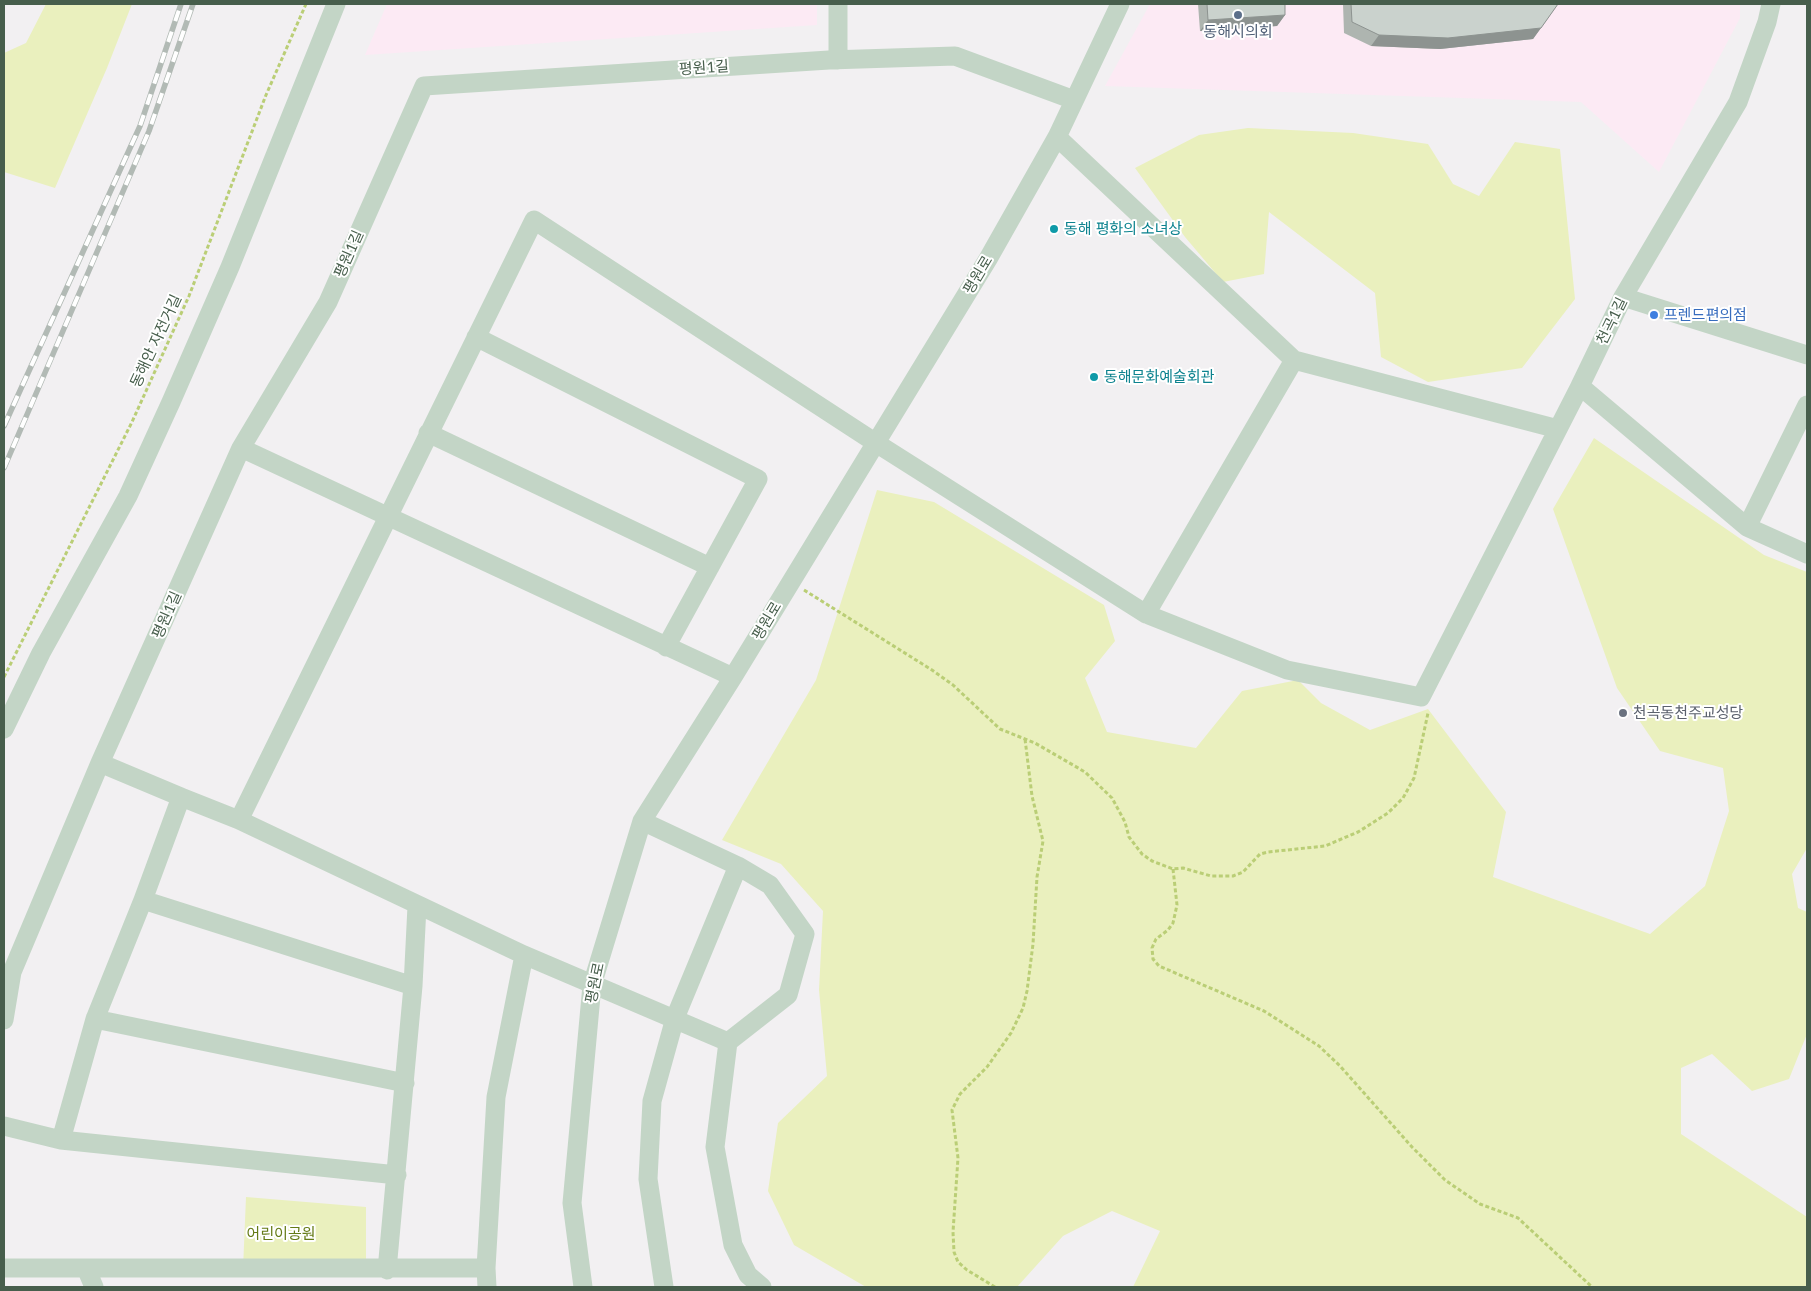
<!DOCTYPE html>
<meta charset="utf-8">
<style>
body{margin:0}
#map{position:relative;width:1811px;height:1291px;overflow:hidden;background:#f2f0f2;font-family:Lato,sans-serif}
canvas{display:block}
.frame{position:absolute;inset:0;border:5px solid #475e4c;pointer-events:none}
</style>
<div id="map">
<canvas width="1811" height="1291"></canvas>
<div class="frame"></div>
</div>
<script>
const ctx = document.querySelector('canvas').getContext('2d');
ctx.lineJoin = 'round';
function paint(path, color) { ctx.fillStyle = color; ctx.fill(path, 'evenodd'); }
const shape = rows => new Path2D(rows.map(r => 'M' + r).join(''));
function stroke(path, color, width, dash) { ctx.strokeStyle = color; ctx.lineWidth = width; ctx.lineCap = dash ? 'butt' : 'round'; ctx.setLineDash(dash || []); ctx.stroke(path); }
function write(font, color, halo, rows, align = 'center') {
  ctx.font = font + ' Lato,"Noto Sans KR",sans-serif'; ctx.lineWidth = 4; ctx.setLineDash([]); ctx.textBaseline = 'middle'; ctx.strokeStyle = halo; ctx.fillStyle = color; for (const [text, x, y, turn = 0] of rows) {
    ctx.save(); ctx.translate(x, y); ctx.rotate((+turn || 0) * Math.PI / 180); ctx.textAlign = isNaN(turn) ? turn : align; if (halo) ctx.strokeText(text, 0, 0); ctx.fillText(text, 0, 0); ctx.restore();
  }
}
const commercial = shape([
 [387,4,817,4,817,25,365,55],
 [1150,4,1740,4,1740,18,1659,172,1581,102,1105,86]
]);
const green = shape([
 [46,4,132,4,107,68,55,188,4,172,4,53,26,43],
 [1248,128,1353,133,1428,144,1453,184,1479,196,1515,142,1560,149,1575,299,1522,368,1428,382,1381,357,1375,293,1269,212,1264,274,1223,282,1185,237,1135,168,1199,135],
 [1594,438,1764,555,1807,572,1807,848,1792,874,1798,908,1807,912,1807,1034,1789,1079,1752,1091,1712,1054,1681,1068,1681,1134,1807,1217,1807,1287,1133,1287,1160,1231,1112,1211,1063,1236,1017,1287,866,1287,794,1245,768,1191,778,1123,827,1076,819,990,823,911,781,864,722,840,816,680,877,490,934,502,1104,605,1115,641,1085,678,1107,732,1196,748,1242,691,1298,680,1321,703,1370,730,1428,709,1506,812,1493,877,1650,934,1705,886,1729,811,1723,768,1660,751,1617,688,1553,509],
 [246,1197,366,1207,366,1269,243,1269]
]);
const path = shape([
 [804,590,932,670,953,685,1000,729,1035,743,1085,772,1112,798,1125,822,1129,837,1142,854,1152,861,1173,869,1183,868,1211,876,1233,876,1243,872,1260,854,1268,852,1325,846,1358,832,1388,813,1403,798,1414,778,1428,713],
 [4,677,132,422,189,296,266,95,306,4],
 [1173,869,1177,905,1173,923,1168,930,1156,939,1152,948,1153,959,1159,966,1264,1011,1319,1046,1340,1066,1412,1147,1445,1180,1480,1204,1518,1218,1592,1287],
 [995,1287,967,1270,958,1262,954,1252,953,1232,958,1158,952,1110,960,1094,987,1067,1011,1033,1023,1008,1027,991,1033,944,1037,877,1043,841,1032,796,1025,739]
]);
const minor = shape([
 [838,4,838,60],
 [1771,4,1767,22,1738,102,1623,297,1580,386,1747,527,1807,554],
 [1057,137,1294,360,1558,429],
 [1623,297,1807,355],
 [476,337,758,479,666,647],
 [428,433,710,567],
 [241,448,733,677],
 [1747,527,1807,405],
 [1146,614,1294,360],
 [4,729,41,653,128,496,171,402,230,267,336,4],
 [100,763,181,797],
 [239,820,534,220,876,443,1146,614,1287,670,1421,697,1580,386],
 [642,821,738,866],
 [143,900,413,986],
 [95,1019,405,1083],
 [4,1020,12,972,100,763,241,448,328,302,424,86,829,60,955,56,1074,100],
 [4,1126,61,1140,95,1019,143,900,181,797,239,820,524,955,728,1042],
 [61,1140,397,1175],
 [4,1268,486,1268],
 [86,1268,94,1287],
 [387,1270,413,986,417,906],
 [487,1287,486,1268,496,1097,524,955],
 [583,1287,572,1203,592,985,642,821,733,677,988,259,1057,137,1120,4],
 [664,1287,648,1179,652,1101,675,1018,738,866,770,885,805,934,788,995,728,1042,715,1147,733,1245,748,1275,762,1287]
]);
const rail = shape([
 [4,426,140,126,181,4],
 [4,468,149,131,193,4]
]);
const wall = shape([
 [1198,4,1285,4,1285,15,1277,26,1200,31],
 [1343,4,1558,4,1533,39,1440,49,1371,46,1344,33]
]);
const shadedWall = shape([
 [1285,15,1277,26,1200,31,1208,20],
 [1541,28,1533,39,1440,49,1371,46,1379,35]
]);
const building = shape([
 [1207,4,1285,4,1285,15,1208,20,1207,4],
 [1351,4,1558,4,1541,28,1448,38,1379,35,1352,22,1351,4]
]);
const markers = [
 [1238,15,5,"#5c6f8a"],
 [1054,229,5,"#0f9aa8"],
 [1654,315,5,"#3f7fe0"],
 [1094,377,5,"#0f9aa8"],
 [1623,713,5,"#6b7280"]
];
const serviceNames = [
 ["동해시의회",1238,32]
];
const streetNames = [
 ["평원1길",704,68,-4],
 ["평원1길",349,254,-66],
 ["평원로",978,275,-59],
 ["천곡1길",1612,321,-64],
 ["동해안 자전거길",156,341,-65],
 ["평원1길",167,615,-66],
 ["평원로",767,621,-59],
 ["평원로",595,983,-78]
];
const cultureNames = [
 ["동해 평화의 소녀상",1064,229],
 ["동해문화예술회관",1104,377]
];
const shopNames = [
 ["프렌드편의점",1664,315]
];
const worshipNames = [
 ["천곡동천주교성당",1633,713]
];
const parkNames = [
 ["어린이공원",281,1234]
];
paint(commercial, '#fceaf4');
paint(green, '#eaf0be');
stroke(path, '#bace76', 3, [4, 2.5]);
stroke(minor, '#c3d5c6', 19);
stroke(rail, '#b2bab5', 5.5);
stroke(rail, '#fff', 4, [11]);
paint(wall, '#aeb5b0');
paint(shadedWall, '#8d9390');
paint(building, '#cad2cd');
stroke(building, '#8d9390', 1);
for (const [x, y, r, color] of markers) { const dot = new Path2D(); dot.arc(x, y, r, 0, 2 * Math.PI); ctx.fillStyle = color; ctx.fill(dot); stroke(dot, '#fff', 2); }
write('15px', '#4e5e75', '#fff', serviceNames);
write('15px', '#475e4c', '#fff', streetNames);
write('15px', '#0d838f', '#fff', cultureNames, 'left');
write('15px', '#366cbe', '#fff', shopNames, 'left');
write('15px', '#5b616d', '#fff', worshipNames, 'left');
write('15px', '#657b16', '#fff', parkNames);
</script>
